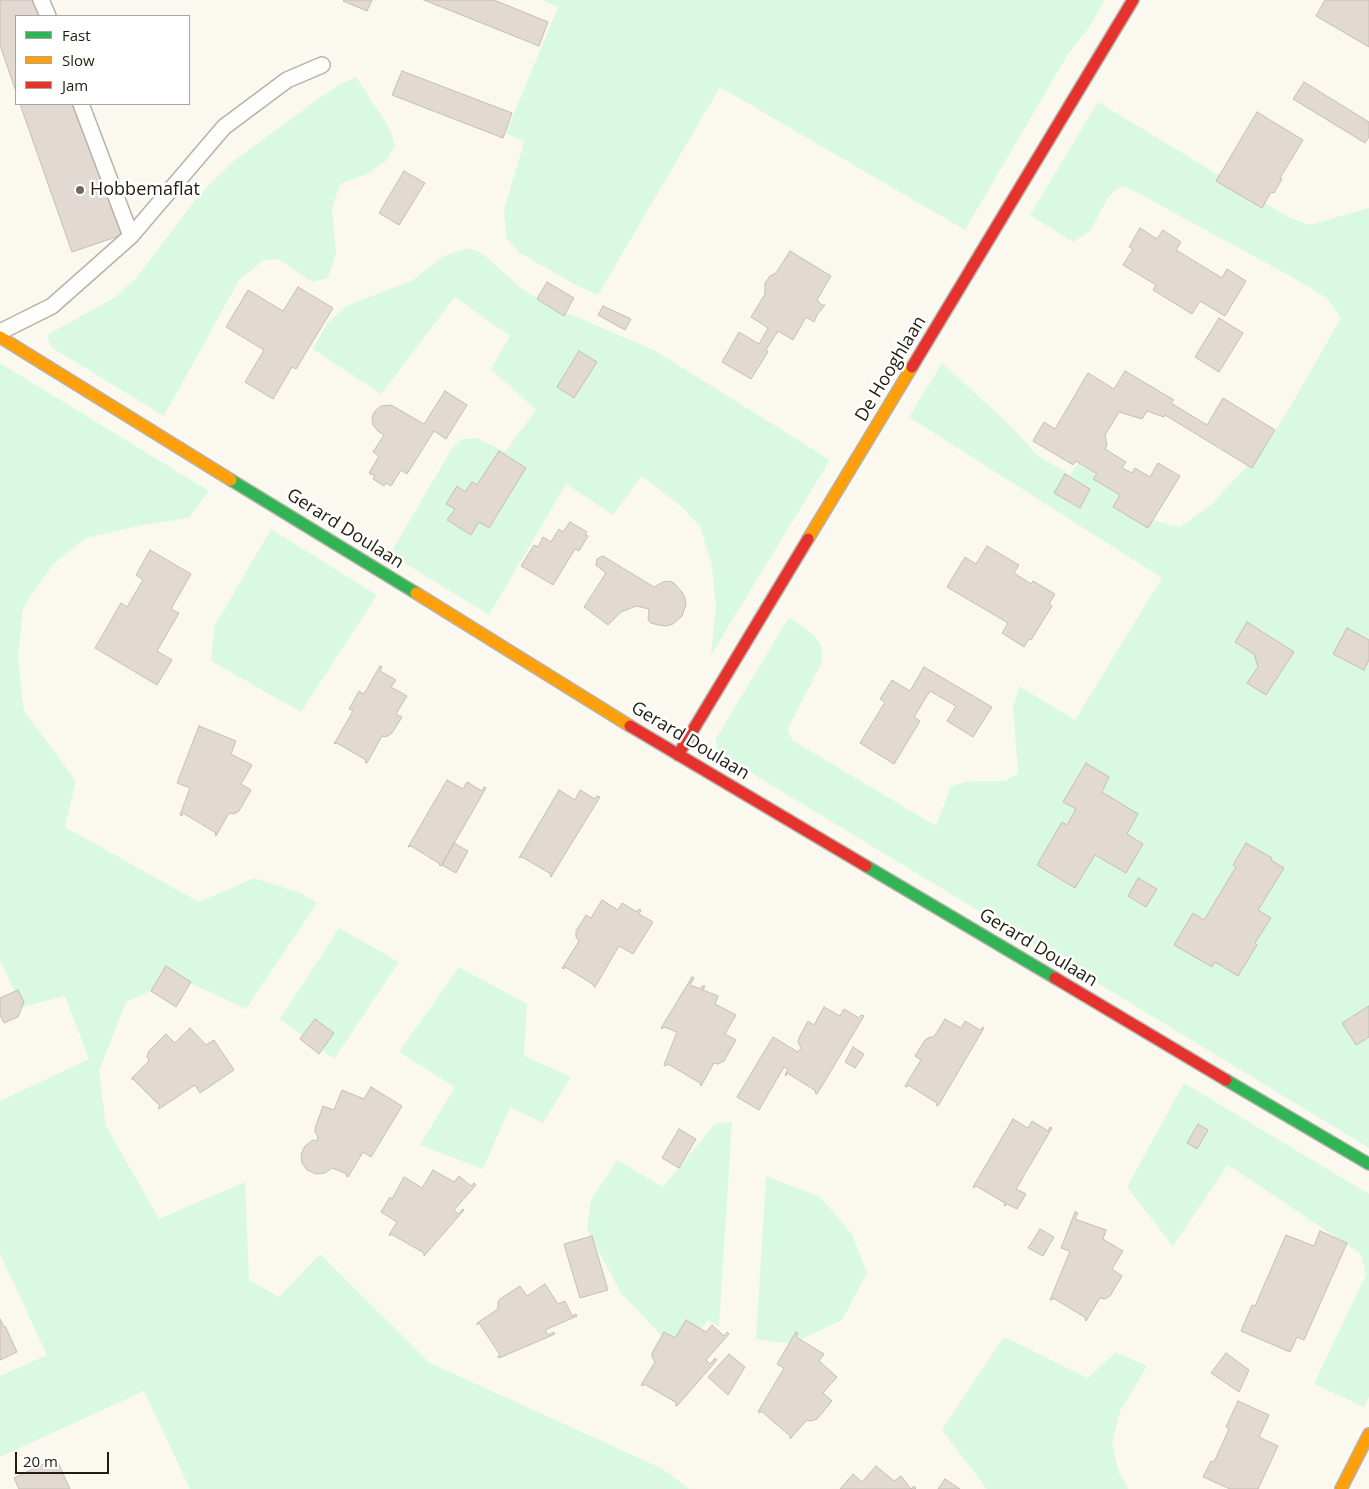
<!DOCTYPE html>
<style>
body{margin:0}
#map{position:relative;width:1369px;height:1489px;overflow:hidden;background:#fbf8f0;font-family:"Open Sans",sans-serif}
canvas{display:block}
.legend{position:absolute;left:15px;top:15px;width:175px;height:90px;box-sizing:border-box;background:#fff;border:1px solid #a6a59f;margin:0;padding:6px 9px;list-style:none;font-size:15px;color:#211d10}
.legend li{display:flex;align-items:center;gap:10px;height:25px}
.legend b{width:25px;border:1px solid #a6a59f}
.scale{position:absolute;left:15px;top:1452px;width:94px;height:22px;box-sizing:border-box;border:2px solid #211d10;border-top:0;padding-left:6px;font-size:15px;line-height:18px;white-space:nowrap;color:#211d10;-webkit-text-stroke:4px #fff;paint-order:stroke}
</style>
<div id="map">
<canvas width="1369" height="1489"></canvas>
<ul class="legend">
<li><b style="height:6px;background:#30b455"></b>Fast</li>
<li><b style="height:6px;background:#ff9f0a"></b>Slow</li>
<li><b style="height:6px;background:#e5322d"></b>Jam</li>
</ul>
<div class="scale">20 m</div>
</div>
<script>
const ctx = document.querySelector('canvas').getContext('2d');
ctx.lineJoin = 'round';
function paint(path, color) { ctx.fillStyle = color; ctx.fill(path, 'evenodd'); }
const shape = rows => new Path2D(rows.map(r => 'M' + r).join(''));
function stroke(path, color, width, dash) { ctx.strokeStyle = color; ctx.lineWidth = width; ctx.lineCap = dash ? 'butt' : 'round'; ctx.setLineDash(dash || []); ctx.stroke(path); }
function write(font, color, halo, rows, align = 'center') {
  ctx.font = font + ' "Open Sans",sans-serif'; ctx.lineWidth = 5; ctx.setLineDash([]); ctx.textBaseline = 'middle'; ctx.strokeStyle = halo; ctx.fillStyle = color; for (const [text, x, y, turn = 0] of rows) {
    ctx.save(); ctx.translate(x, y); ctx.rotate((+turn || 0) * Math.PI / 180); ctx.textAlign = isNaN(turn) ? turn : align; if (halo) ctx.strokeText(text, 0, 0); ctx.fillText(text, 0, 0); ctx.restore();
  }
}
const green = shape([
 [542,0,1105,0,1088,29,1068,54,965,230,720,87,598,295,576,285,520,253,506,238,504,210,524,142,506,133,558,7],
 [356,77,390,129,395,146,386,161,367,174,340,184,332,209,336,252,328,278,312,282,278,259,264,260,239,280,164,416,51,347,47,335,114,298,137,277,199,195,236,159,335,87],
 [1098,102,1288,217,1310,225,1369,208,1369,1148,717,752,716,739,789,617,814,635,821,645,822,662,788,729,792,740,936,826,951,786,970,781,1005,781,1018,773,1013,708,1019,686,1075,720,1162,578,909,417,942,363,1011,426,1037,455,1070,475,1078,463,1127,494,1123,501,1154,521,1180,527,1212,504,1250,463,1269,441,1289,409,1341,318,1327,298,1292,277,1125,186,1115,190,1107,199,1090,231,1073,242,1030,215],
 [470,248,483,254,521,288,544,303,654,350,830,460,711,655,716,607,712,565,700,526,683,508,642,476,613,515,566,484,489,615,390,554,453,447,462,439,477,438,505,452,536,410,491,369,510,336,455,297,381,394,313,349,327,324,346,306,413,280,444,256],
 [0,363,209,491,189,518,143,525,86,538,53,564,23,608,18,659,24,711,76,781,65,827,199,902,254,878,301,893,317,903,246,1009,180,978,126,1002,99,1071,106,1126,159,1219,245,1182,249,1280,279,1297,320,1254,430,1363,663,1469,689,1489,190,1489,144,1391,0,1457,0,1376,47,1355,0,1254,0,1101,89,1059,65,996,22,1007,0,961],
 [271,529,377,595,301,712,211,661,214,627],
 [339,928,399,962,334,1059,280,1019],
 [459,967,527,1004,524,1056,571,1077,543,1123,510,1107,483,1169,420,1145,455,1087,399,1052],
 [1184,1083,1369,1194,1369,1397,1364,1407,1314,1384,1366,1275,1361,1254,1228,1165,1173,1246,1127,1187],
 [732,1122,719,1327,708,1320,681,1356,621,1293,587,1229,591,1200,617,1160,663,1187,715,1124],
 [766,1176,820,1197,852,1234,867,1273,842,1320,791,1344,756,1339],
 [1004,1337,1088,1378,1116,1352,1147,1366,1120,1411,1112,1443,1119,1472,1128,1489,987,1489,942,1430]
]);
const building = shape([
 [0,0,40,0,46,16,16,16,16,92,0,45,0,0],
 [344,0,372,0,367,11,343,1,344,0],
 [424,0,494,0,548,22,539,46,424,0],
 [1325,0,1369,0,1369,47,1316,16,1325,0],
 [402,71,512,113,503,138,392,95,402,71],
 [1304,82,1369,122,1369,137,1365,143,1293,99,1304,82],
 [20,104,76,104,115,204,111,205,122,235,72,252,20,104],
 [1257,112,1303,140,1280,178,1282,179,1274,193,1271,192,1262,208,1216,181,1257,112],
 [404,171,425,183,399,225,379,213,404,171],
 [1140,228,1157,239,1163,230,1181,242,1176,250,1222,278,1227,269,1246,281,1225,316,1200,301,1192,314,1153,290,1156,285,1123,265,1133,249,1129,247,1140,228],
 [790,251,831,276,817,300,822,305,825,305,817,315,814,322,806,317,793,340,778,331,766,350,768,352,751,379,722,362,739,332,759,344,768,328,751,317,765,294,765,283,770,276,776,273,790,251],
 [547,282,574,298,564,316,537,299,547,282],
 [298,287,333,308,296,369,292,367,273,399,245,382,264,350,226,327,248,290,283,311,298,287],
 [603,306,631,319,625,330,598,315,603,306],
 [1219,318,1243,333,1219,372,1195,357,1219,318],
 [579,351,597,362,574,398,557,387,579,351],
 [1125,371,1174,400,1171,403,1207,425,1223,398,1275,430,1252,468,1165,415,1164,417,1147,411,1142,419,1119,412,1105,435,1107,445,1105,449,1126,462,1122,468,1132,473,1135,468,1150,477,1158,463,1180,476,1148,528,1113,507,1120,495,1093,479,1097,474,1076,461,1073,465,1033,441,1044,422,1055,429,1088,373,1114,389,1125,371],
 [445,391,467,405,446,439,434,431,407,474,401,470,391,486,386,483,384,486,373,479,375,476,369,473,379,456,373,452,384,435,378,431,373,425,372,417,375,411,381,406,391,405,424,424,445,391],
 [499,451,526,468,489,528,479,522,471,535,447,520,455,509,446,504,457,486,465,492,472,482,477,485,499,451],
 [1065,474,1090,489,1080,508,1054,493,1065,474],
 [570,522,587,532,585,535,588,536,579,551,575,549,553,585,521,566,534,545,538,547,543,537,551,542,559,529,563,532,570,522],
 [987,546,1019,565,1014,573,1031,584,1033,581,1055,594,1049,604,1052,606,1031,640,1029,639,1024,647,1002,633,1008,623,947,587,965,557,976,564,987,546],
 [150,550,191,574,171,609,179,613,157,651,172,660,157,685,95,648,121,603,127,607,143,580,136,575,150,550],
 [603,556,654,587,663,582,670,581,674,583,682,592,685,598,686,604,682,616,673,624,667,626,658,625,651,623,648,620,649,609,636,606,621,612,608,625,584,607,606,573,596,565,597,559,603,556],
 [1247,622,1294,652,1266,695,1247,683,1258,667,1254,654,1235,642,1247,622],
 [1347,628,1369,640,1369,660,1364,670,1333,654,1347,628],
 [380,666,382,667,380,671,396,680,391,687,407,696,396,714,402,717,392,733,386,737,382,736,367,763,365,762,366,760,337,743,334,744,353,711,349,709,359,691,364,694,380,666],
 [924,667,992,707,973,737,947,721,956,706,930,691,914,717,920,721,894,764,860,743,885,702,880,699,892,680,910,691,924,667],
 [199,726,236,741,231,754,252,765,241,784,251,790,239,811,234,814,229,813,216,836,215,835,216,833,183,813,182,816,180,815,190,788,177,783,199,726],
 [1086,763,1109,777,1102,792,1138,814,1127,834,1143,844,1126,873,1095,855,1075,888,1037,865,1062,822,1067,825,1076,809,1063,802,1086,763],
 [447,780,463,789,467,782,482,791,484,787,486,788,441,866,439,865,440,864,411,846,408,847,447,780],
 [559,790,575,800,580,790,595,799,597,796,600,797,551,877,550,876,551,874,522,857,519,858,559,790],
 [454,843,468,851,456,873,442,865,454,843],
 [1246,843,1272,858,1271,860,1284,868,1258,910,1271,918,1255,943,1257,945,1238,976,1215,962,1212,967,1174,945,1193,913,1204,920,1236,867,1233,865,1246,843],
 [1138,878,1157,889,1146,907,1128,896,1138,878],
 [602,900,618,910,622,903,637,912,639,909,641,910,639,914,653,922,633,954,619,946,595,987,593,986,594,985,565,967,564,969,562,968,579,941,576,937,576,931,586,915,591,918,602,900],
 [166,966,191,982,176,1007,151,991,166,966],
 [692,977,694,978,690,985,701,989,702,986,705,986,703,990,718,996,715,1004,736,1015,725,1034,736,1040,724,1061,718,1064,714,1063,701,1086,700,1083,668,1064,666,1066,664,1065,677,1032,664,1027,662,1029,661,1028,692,977],
 [18,990,24,1002,18,1017,4,1023,0,1015,0,998,18,990],
 [1369,1006,1369,1037,1356,1045,1342,1023,1369,1006],
 [824,1007,840,1016,844,1009,859,1018,861,1015,864,1016,817,1094,815,1093,816,1091,787,1073,786,1076,785,1075,788,1069,784,1067,759,1110,737,1097,773,1037,798,1052,801,1048,798,1042,799,1038,808,1021,814,1025,824,1007],
 [315,1019,334,1033,319,1054,300,1039,315,1019],
 [945,1019,961,1028,965,1021,980,1030,983,1027,984,1028,938,1106,936,1105,937,1103,908,1085,907,1087,905,1086,921,1060,915,1056,925,1040,930,1037,934,1037,945,1019],
 [190,1028,206,1045,214,1040,234,1070,200,1093,195,1085,159,1109,158,1108,160,1106,133,1079,131,1079,149,1061,147,1056,149,1051,166,1034,175,1043,190,1028],
 [853,1047,864,1054,855,1068,845,1062,853,1047],
 [371,1087,402,1106,371,1157,363,1152,348,1177,346,1176,347,1174,332,1168,325,1173,316,1174,307,1170,302,1163,301,1154,305,1146,313,1140,317,1141,318,1137,315,1132,315,1128,323,1106,334,1110,342,1090,364,1099,371,1087],
 [1013,1119,1028,1128,1032,1121,1048,1131,1050,1127,1052,1128,1016,1189,1026,1194,1017,1209,1007,1204,1005,1206,1004,1205,1005,1203,976,1186,974,1188,973,1187,1013,1119],
 [1198,1124,1208,1130,1197,1149,1187,1143,1198,1124],
 [679,1129,696,1139,679,1168,662,1158,679,1129],
 [433,1170,454,1182,459,1176,471,1186,474,1183,476,1185,454,1210,458,1214,463,1209,464,1210,424,1256,424,1253,391,1234,390,1236,389,1235,397,1222,381,1212,390,1197,392,1199,404,1177,422,1188,433,1170],
 [1075,1212,1078,1213,1075,1219,1106,1230,1103,1239,1123,1251,1112,1269,1122,1276,1110,1296,1105,1299,1100,1298,1086,1321,1085,1320,1086,1318,1053,1298,1052,1300,1050,1300,1070,1251,1061,1248,1075,1212],
 [1040,1229,1054,1237,1043,1256,1028,1248,1040,1229],
 [1320,1231,1347,1243,1304,1340,1297,1337,1290,1352,1241,1331,1252,1305,1255,1306,1286,1235,1314,1246,1320,1231],
 [592,1236,608,1290,580,1298,564,1244,592,1236],
 [545,1284,558,1304,565,1301,572,1316,576,1314,577,1316,545,1330,548,1335,554,1332,555,1334,499,1358,498,1356,500,1355,479,1323,477,1325,477,1323,498,1309,498,1302,500,1299,520,1286,527,1296,545,1284],
 [0,1319,4,1327,5,1326,17,1352,0,1360,0,1319],
 [686,1320,706,1332,712,1325,724,1336,727,1332,729,1334,706,1360,710,1364,715,1358,717,1360,677,1406,675,1405,677,1403,644,1384,643,1386,641,1385,655,1362,652,1357,652,1353,664,1332,675,1338,686,1320],
 [796,1332,798,1333,796,1337,824,1354,819,1361,837,1377,823,1393,832,1401,817,1419,811,1421,807,1420,790,1439,790,1436,761,1411,760,1413,758,1412,784,1368,777,1364,796,1332],
 [1226,1353,1249,1370,1239,1392,1211,1373,1226,1353],
 [729,1354,745,1367,728,1395,708,1377,729,1354],
 [1238,1401,1269,1415,1259,1437,1278,1446,1258,1489,1230,1489,1203,1477,1211,1461,1214,1462,1229,1429,1226,1427,1238,1401],
 [56,1458,70,1489,19,1489,14,1478,56,1458],
 [876,1466,894,1481,901,1476,911,1489,914,1486,916,1488,915,1489,840,1489,853,1474,862,1482,876,1466],
 [945,1479,960,1489,938,1489,945,1479]
]);
const lane = shape([
 [41,0,48,16],
 [81,104,131,236],
 [0,332,52,306,131,236,224,127,287,80,322,65]
]);
const fast = shape([
 [231,480,416,593],
 [866,866,1055,978],
 [1226,1080,1369,1164]
]);
const slow = shape([
 [0,337,231,480],
 [808,539,912,367],
 [416,593,630,726],
 [1341,1489,1369,1434]
]);
const jam = shape([
 [912,367,1133,0],
 [630,726,866,866],
 [678,755,808,539],
 [1055,978,1226,1080]
]);
const markers = [
 [80,190,5,"#6d6a5e"]
];
const poiNames = [
 ["Hobbemaflat",90,190]
];
const streetNames = [
 ["De Hooghlaan",891,369,-59],
 ["Gerard Doulaan",345,529,32],
 ["Gerard Doulaan",690,741,31],
 ["Gerard Doulaan",1038,948,31]
];
paint(green, '#d9f9e3');
paint(building, '#e2dad2');
stroke(building, '#c5beb6', 1);
stroke(lane, '#b6b2a8', 18);
stroke(fast, '#b6b2a8', 14);
stroke(slow, '#b6b2a8', 14);
stroke(jam, '#b6b2a8', 14);
stroke(lane, '#fefefd', 15);
stroke(fast, '#30b455', 11);
stroke(slow, '#ff9f0a', 11);
stroke(jam, '#e5322d', 11);
for (const [x, y, r, color] of markers) { const dot = new Path2D(); dot.arc(x, y, r, 0, 2 * Math.PI); ctx.fillStyle = color; ctx.fill(dot); stroke(dot, '#fff', 2); }
write('18px', '#211d10', '#fff', poiNames, 'left');
write('18px', '#211d10', '#fff', streetNames);
</script>
